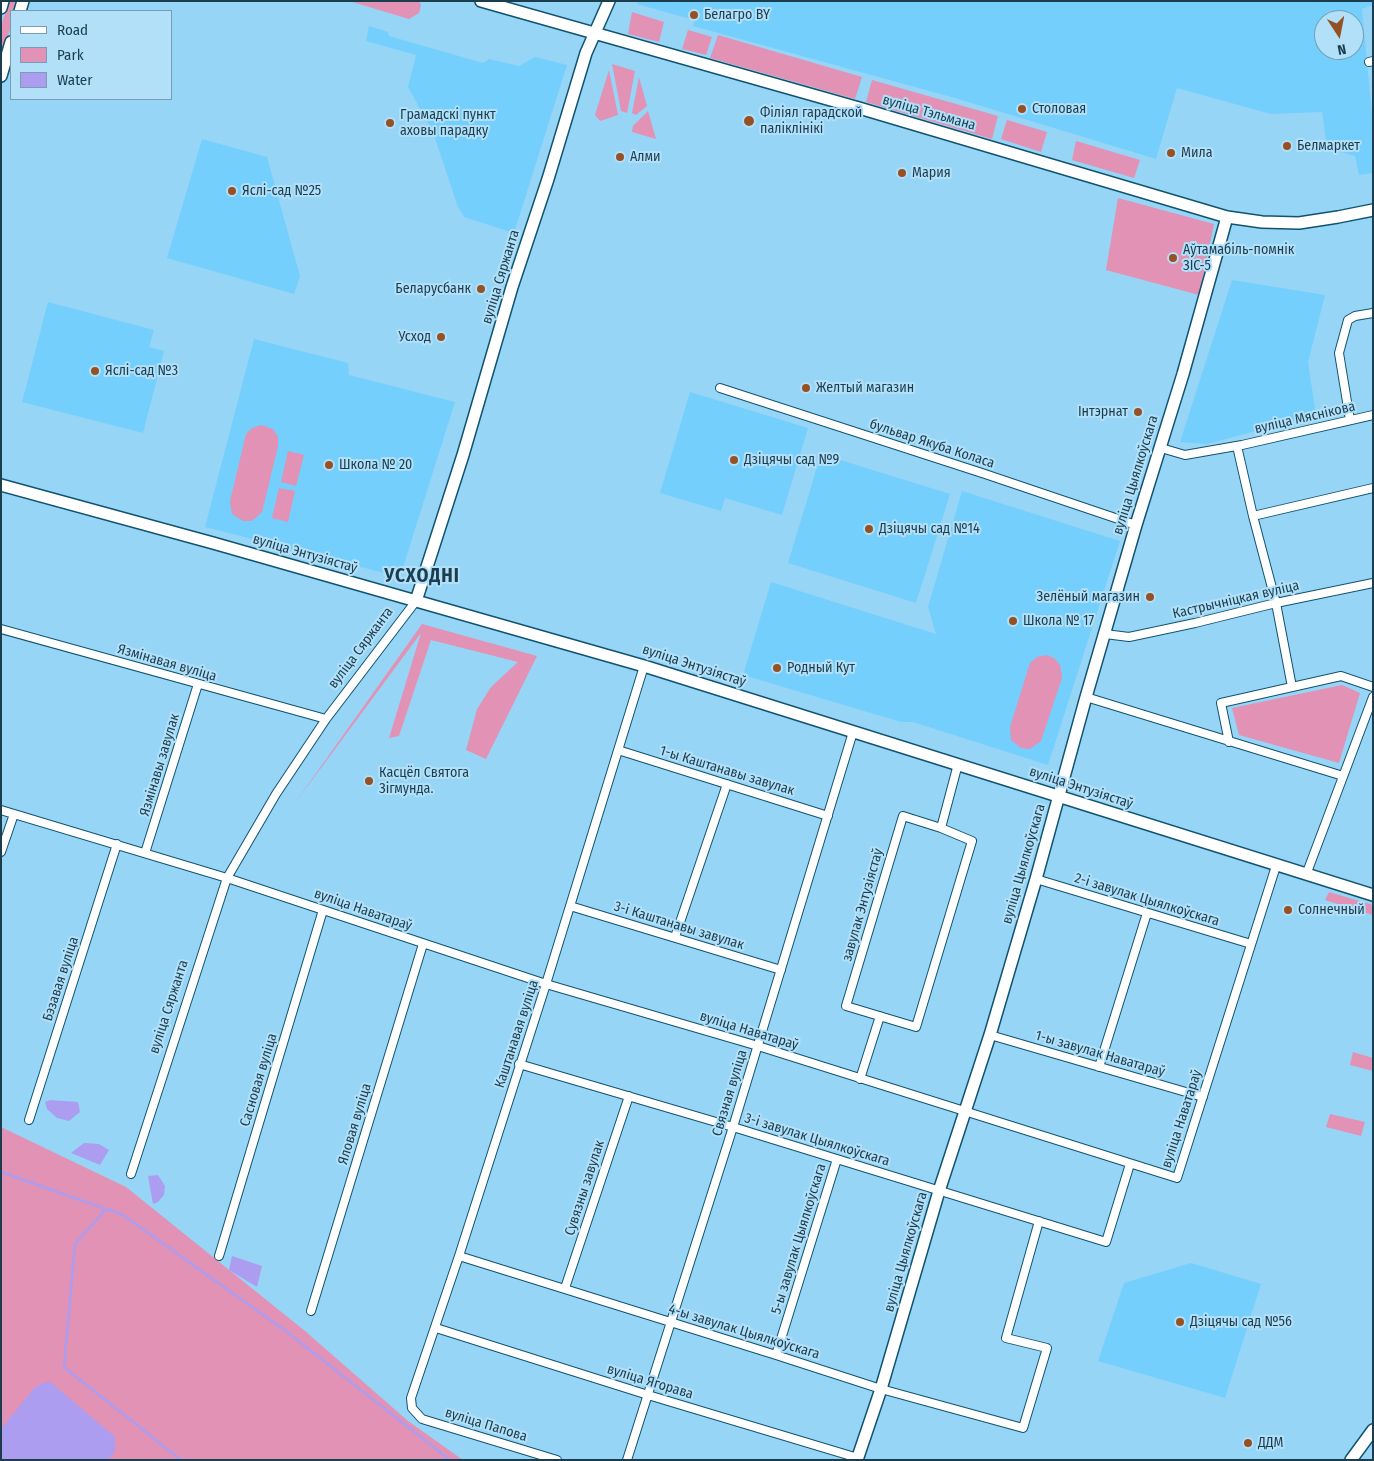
<!DOCTYPE html>
<meta charset="utf-8">
<style>
body{margin:0}
#map{position:relative;width:1374px;height:1461px;overflow:hidden;background:#97d5f6;font-family:"Fira Sans Condensed",sans-serif}
canvas{display:block}
.frame{position:absolute;inset:0;border:2px solid #1b3d4e;pointer-events:none}
.legend{position:absolute;left:10px;top:10px;width:162px;height:90px;box-sizing:border-box;background:#b2e0f9;border:1px solid #769fb5;margin:0;padding:6px 9px;list-style:none;font-size:15px;color:#1b3d4e}
.legend li{display:flex;align-items:center;gap:10px;height:25px}
.legend b{width:25px;border:1px solid #769fb5}
.north{position:absolute;left:1314px;top:10px;width:50px;height:50px;box-sizing:border-box;background:#b2e0f9;border:1px solid #769fb5;border-radius:50%;rotate:169deg;font-size:14px;font-weight:700;line-height:20px;text-align:center;color:#1b3d4e}
.north::after{content:'';display:block;margin:auto;width:18px;height:22px;background:#955123;clip-path:polygon(50% 0,100% 100%,50% 72%,0 100%)}
</style>
<div id="map">
<canvas width="1374" height="1461"></canvas>
<div class="frame"></div>
<ul class="legend">
<li><b style="height:6px;background:#fff"></b>Road</li>
<li><b style="height:14px;background:#e192b5"></b>Park</li>
<li><b style="height:14px;background:#ac9df0"></b>Water</li>
</ul>
<div class="north">N</div>
</div>
<script>
const ctx = document.querySelector('canvas').getContext('2d');
ctx.lineJoin = 'round';
function paint(path, color) { ctx.fillStyle = color; ctx.fill(path, 'evenodd'); }
const shape = rows => new Path2D(rows.map(r => 'M' + r).join(''));
function stroke(path, color, width, dash) { ctx.strokeStyle = color; ctx.lineWidth = width; ctx.lineCap = dash ? 'butt' : 'round'; ctx.setLineDash(dash || []); ctx.stroke(path); }
function write(font, color, halo, rows, align = 'center') {
  ctx.font = font + ' "Fira Sans Condensed",sans-serif'; ctx.lineWidth = 4; ctx.setLineDash([]); ctx.textBaseline = 'middle'; ctx.strokeStyle = halo; ctx.fillStyle = color; for (const [text, x, y, turn = 0] of rows) {
    ctx.save(); ctx.translate(x, y); ctx.rotate((+turn || 0) * Math.PI / 180); ctx.textAlign = isNaN(turn) ? turn : align; if (halo) ctx.strokeText(text, 0, 0); ctx.fillText(text, 0, 0); ctx.restore();
  }
}
const built = shape([
 [638,1,1373,1,1373,5,1362,9,1373,125,1373,173,1359,175,1355,156,1327,148,1322,112,1271,114,1177,88,1156,159,955,98,693,26,694,20,637,4],
 [1324,20,1354,20,1354,50,1324,50],
 [369,26,388,32,389,36,483,63,489,59,519,66,535,57,567,65,514,233,464,217,458,207,433,132,408,87,416,55,366,41],
 [202,139,267,157,300,276,294,294,167,258],
 [1232,280,1325,295,1308,362,1316,415,1207,444,1180,442],
 [48,302,154,330,149,347,164,351,143,433,22,402],
 [254,339,348,363,349,375,455,402,400,577,205,527],
 [690,392,808,428,782,515,725,498,721,511,660,493],
 [821,454,950,494,916,603,788,563],
 [962,491,1120,541,1048,765,913,722,901,722,743,675,771,582,936,634,928,607],
 [1191,1263,1261,1284,1225,1398,1098,1361,1124,1283]
]);
const green = shape([
 [9,1,19,1,16,11,11,11,11,26,1,60,1,26],
 [349,1,419,1,421,5,419,13,409,19],
 [632,12,664,22,659,42,628,34],
 [688,30,712,37,706,55,682,49],
 [718,35,862,77,855,99,710,58],
 [612,64,635,71,627,113,621,111],
 [609,70,618,115,600,121,595,115],
 [639,77,647,106,636,115,632,113],
 [872,80,998,116,992,139,866,102],
 [648,111,656,139,632,132,633,126],
 [1007,120,1047,132,1041,152,1001,139],
 [1076,141,1140,160,1134,178,1072,160],
 [1118,198,1214,224,1199,295,1106,270],
 [261,425,273,429,278,437,278,446,262,512,252,521,243,521,232,514,230,501,246,434,252,428],
 [288,451,304,455,296,486,281,482],
 [279,488,295,491,288,522,272,518],
 [422,624,537,656,486,759,466,750,477,709,491,687,518,662,431,640,399,736,389,738,421,633,295,803],
 [1046,655,1054,658,1060,665,1062,678,1041,741,1030,749,1021,748,1011,740,1010,727,1030,663,1037,657],
 [1342,685,1360,693,1339,763,1239,735,1232,708],
 [1329,892,1373,905,1373,915,1325,900],
 [1353,1052,1373,1058,1373,1071,1350,1065],
 [1330,1114,1365,1122,1361,1136,1326,1127],
 [1,1127,126,1187,305,1331,408,1421,463,1460,1,1460]
]);
const water = shape([
 [50,1100,78,1102,80,1112,69,1121,57,1118,47,1109,45,1102],
 [84,1143,99,1144,109,1150,100,1165,71,1153],
 [158,1175,165,1186,164,1195,158,1202,153,1204,148,1176],
 [232,1256,262,1266,257,1287,229,1270],
 [49,1381,115,1437,115,1451,108,1460,1,1460,1,1429,35,1387]
]);
const stream = shape([
 [1,1172,123,1215,287,1332,450,1460],
 [106,1209,75,1244,64,1367,181,1460]
]);
const street = shape([
 [1369,62,1373,61],
 [720,388,985,474,1136,525],
 [1350,420,1339,353,1348,320,1355,316,1373,313],
 [1237,446,1253,516,1276,603,1292,687],
 [1161,448,1185,455,1242,445,1373,415],
 [1253,516,1373,488],
 [1,629,326,719],
 [1105,634,1129,637,1195,623,1276,603,1373,583],
 [1086,697,1343,776],
 [1229,742,1221,703,1341,676,1373,687],
 [618,750,828,816],
 [1,810,227,878,546,984,758,1046,1177,1178,1276,866],
 [903,816,941,828,972,841,916,1027,846,1006,903,816],
 [941,828,958,764],
 [1,852,14,814],
 [145,853,198,684],
 [1306,875,1373,697],
 [1036,879,1251,944],
 [570,906,781,970],
 [675,937,727,784],
 [990,1035,1203,1097],
 [519,1064,733,1127,1106,1242,1130,1164],
 [1099,1067,1147,913],
 [860,1079,880,1016],
 [29,1120,117,844],
 [131,1174,227,878,276,794,326,719,416,601],
 [219,1256,323,910],
 [459,1256,776,1355,881,1389,1023,1428,1047,1348,1006,1338,1039,1221],
 [565,1288,629,1096],
 [311,1311,423,944],
 [436,1328,648,1395,858,1458],
 [776,1355,837,1159],
 [557,1460,422,1419,412,1408,411,1398,459,1256,546,984,644,666],
 [627,1460,733,1127,853,732]
]);
const secondary = shape([
 [481,1,859,108,1227,217,1262,222,1299,223,1338,217,1373,210],
 [1,8,3,1],
 [20,11,23,1],
 [1,76,11,42],
 [1,485,213,543,644,666,1373,895],
 [416,601,463,455,512,287,548,179,586,53,609,1],
 [857,1460,881,1389,939,1191,990,1035,1036,879,1086,697,1136,525,1183,374,1227,217],
 [1351,1460,1373,1430]
]);
const markers = [
 [694,15,5,"#955123"],
 [1022,109,5,"#955123"],
 [749,121,6,"#955123"],
 [390,123,5,"#955123"],
 [1287,146,5,"#955123"],
 [1171,153,5,"#955123"],
 [620,157,5,"#955123"],
 [902,173,5,"#955123"],
 [232,191,5,"#955123"],
 [1173,258,5,"#955123"],
 [481,289,5,"#955123"],
 [441,337,5,"#955123"],
 [95,371,5,"#955123"],
 [806,388,5,"#955123"],
 [1138,412,5,"#955123"],
 [734,460,5,"#955123"],
 [329,465,5,"#955123"],
 [869,529,5,"#955123"],
 [1150,597,5,"#955123"],
 [1013,621,5,"#955123"],
 [777,668,5,"#955123"],
 [369,781,5,"#955123"],
 [1288,910,5,"#955123"],
 [1180,1322,5,"#955123"],
 [1248,1443,5,"#955123"]
];
const poiNames = [
 ["Белагро BY",704,15],
 ["Столовая",1032,109],
 ["Філіял гарадской",760,113],
 ["паліклінікі",760,129],
 ["Грамадскі пункт",400,115],
 ["аховы парадку",400,131],
 ["Белмаркет",1297,146],
 ["Мила",1181,153],
 ["Алми",630,157],
 ["Мария",912,173],
 ["Яслі-сад №25",242,191],
 ["Аўтамабіль-помнік",1183,250],
 ["ЗІС-5",1183,266],
 ["Беларусбанк",471,289,"right"],
 ["Усход",431,337,"right"],
 ["Яслі-сад №3",105,371],
 ["Желтый магазин",816,388],
 ["Інтэрнат",1128,412,"right"],
 ["Дзіцячы сад №9",744,460],
 ["Школа № 20",339,465],
 ["Дзіцячы сад №14",879,529],
 ["Зелёный магазин",1140,597,"right"],
 ["Школа № 17",1023,621],
 ["Родный Кут",787,668],
 ["Касцёл Святога",379,773],
 ["Зігмунда.",379,789],
 ["Солнечный",1298,910],
 ["Дзіцячы сад №56",1190,1322],
 ["ДДМ",1258,1443]
];
const streetNames = [
 ["вуліца Тэльмана",929,113,16],
 ["вуліца Сяржанта",501,277,-73],
 ["вуліца Мяснікова",1305,418,-13],
 ["бульвар Якуба Коласа",932,444,18],
 ["вуліца Цыялкоўскага",1136,475,-73],
 ["вуліца Энтузіястаў",305,554,16],
 ["Кастрычніцкая вуліца",1236,600,-13],
 ["вуліца Сяржанта",361,648,-53],
 ["Язмінавая вуліца",167,663,16],
 ["вуліца Энтузіястаў",694,666,18],
 ["Язмінавы завулак",160,765,-73],
 ["1-ы Каштанавы завулак",727,771,17],
 ["вуліца Энтузіястаў",1081,788,18],
 ["вуліца Цыялкоўскага",1024,864,-74],
 ["2-і завулак Цыялкоўскага",1147,900,17],
 ["завулак Энтузіястаў",863,905,-74],
 ["вуліца Наватараў",363,910,19],
 ["3-і Каштанавы завулак",679,926,17],
 ["Бэзавая вуліца",61,979,-72],
 ["вуліца Сяржанта",169,1007,-72],
 ["вуліца Наватараў",749,1031,17],
 ["Каштанавая вуліца",517,1034,-72],
 ["1-ы завулак Наватараў",1100,1054,16],
 ["Сасновая вуліца",259,1080,-73],
 ["Связная вуліца",730,1093,-73],
 ["вуліца Наватараў",1182,1119,-72],
 ["Яловая вуліца",355,1124,-73],
 ["3-і завулак Цыялкоўскага",817,1140,17],
 ["Сувязны завулак",585,1188,-72],
 ["5-ы завулак Цыялкоўскага",799,1239,-73],
 ["вуліца Цыялкоўскага",906,1252,-74],
 ["4-ы завулак Цыялкоўскага",744,1332,17],
 ["вуліца Ягорава",650,1382,17],
 ["вуліца Папова",486,1425,17]
];
const districtNames = [
 ["УСХОДНІ",422,577]
];
paint(built, '#74cffc');
paint(green, '#e192b5');
paint(water, '#ac9df0');
stroke(stream, '#ac9df0', 2.5);
stroke(street, '#0f536f', 10);
stroke(secondary, '#0f536f', 14);
stroke(street, '#fff', 8);
stroke(secondary, '#fff', 11);
for (const [x, y, r, color] of markers) { const dot = new Path2D(); dot.arc(x, y, r, 0, 2 * Math.PI); ctx.fillStyle = color; ctx.fill(dot); stroke(dot, '#b2e0f9', 2); }
write('14px', '#1b3d4e', '#b2e0f9', poiNames, 'left');
write('14px', '#1b3d4e', '#b2e0f9', streetNames);
ctx.letterSpacing = '1px';
write('bold 19px', '#1b3d4e', '#b2e0f9', districtNames);
ctx.letterSpacing = '0px';
</script>
